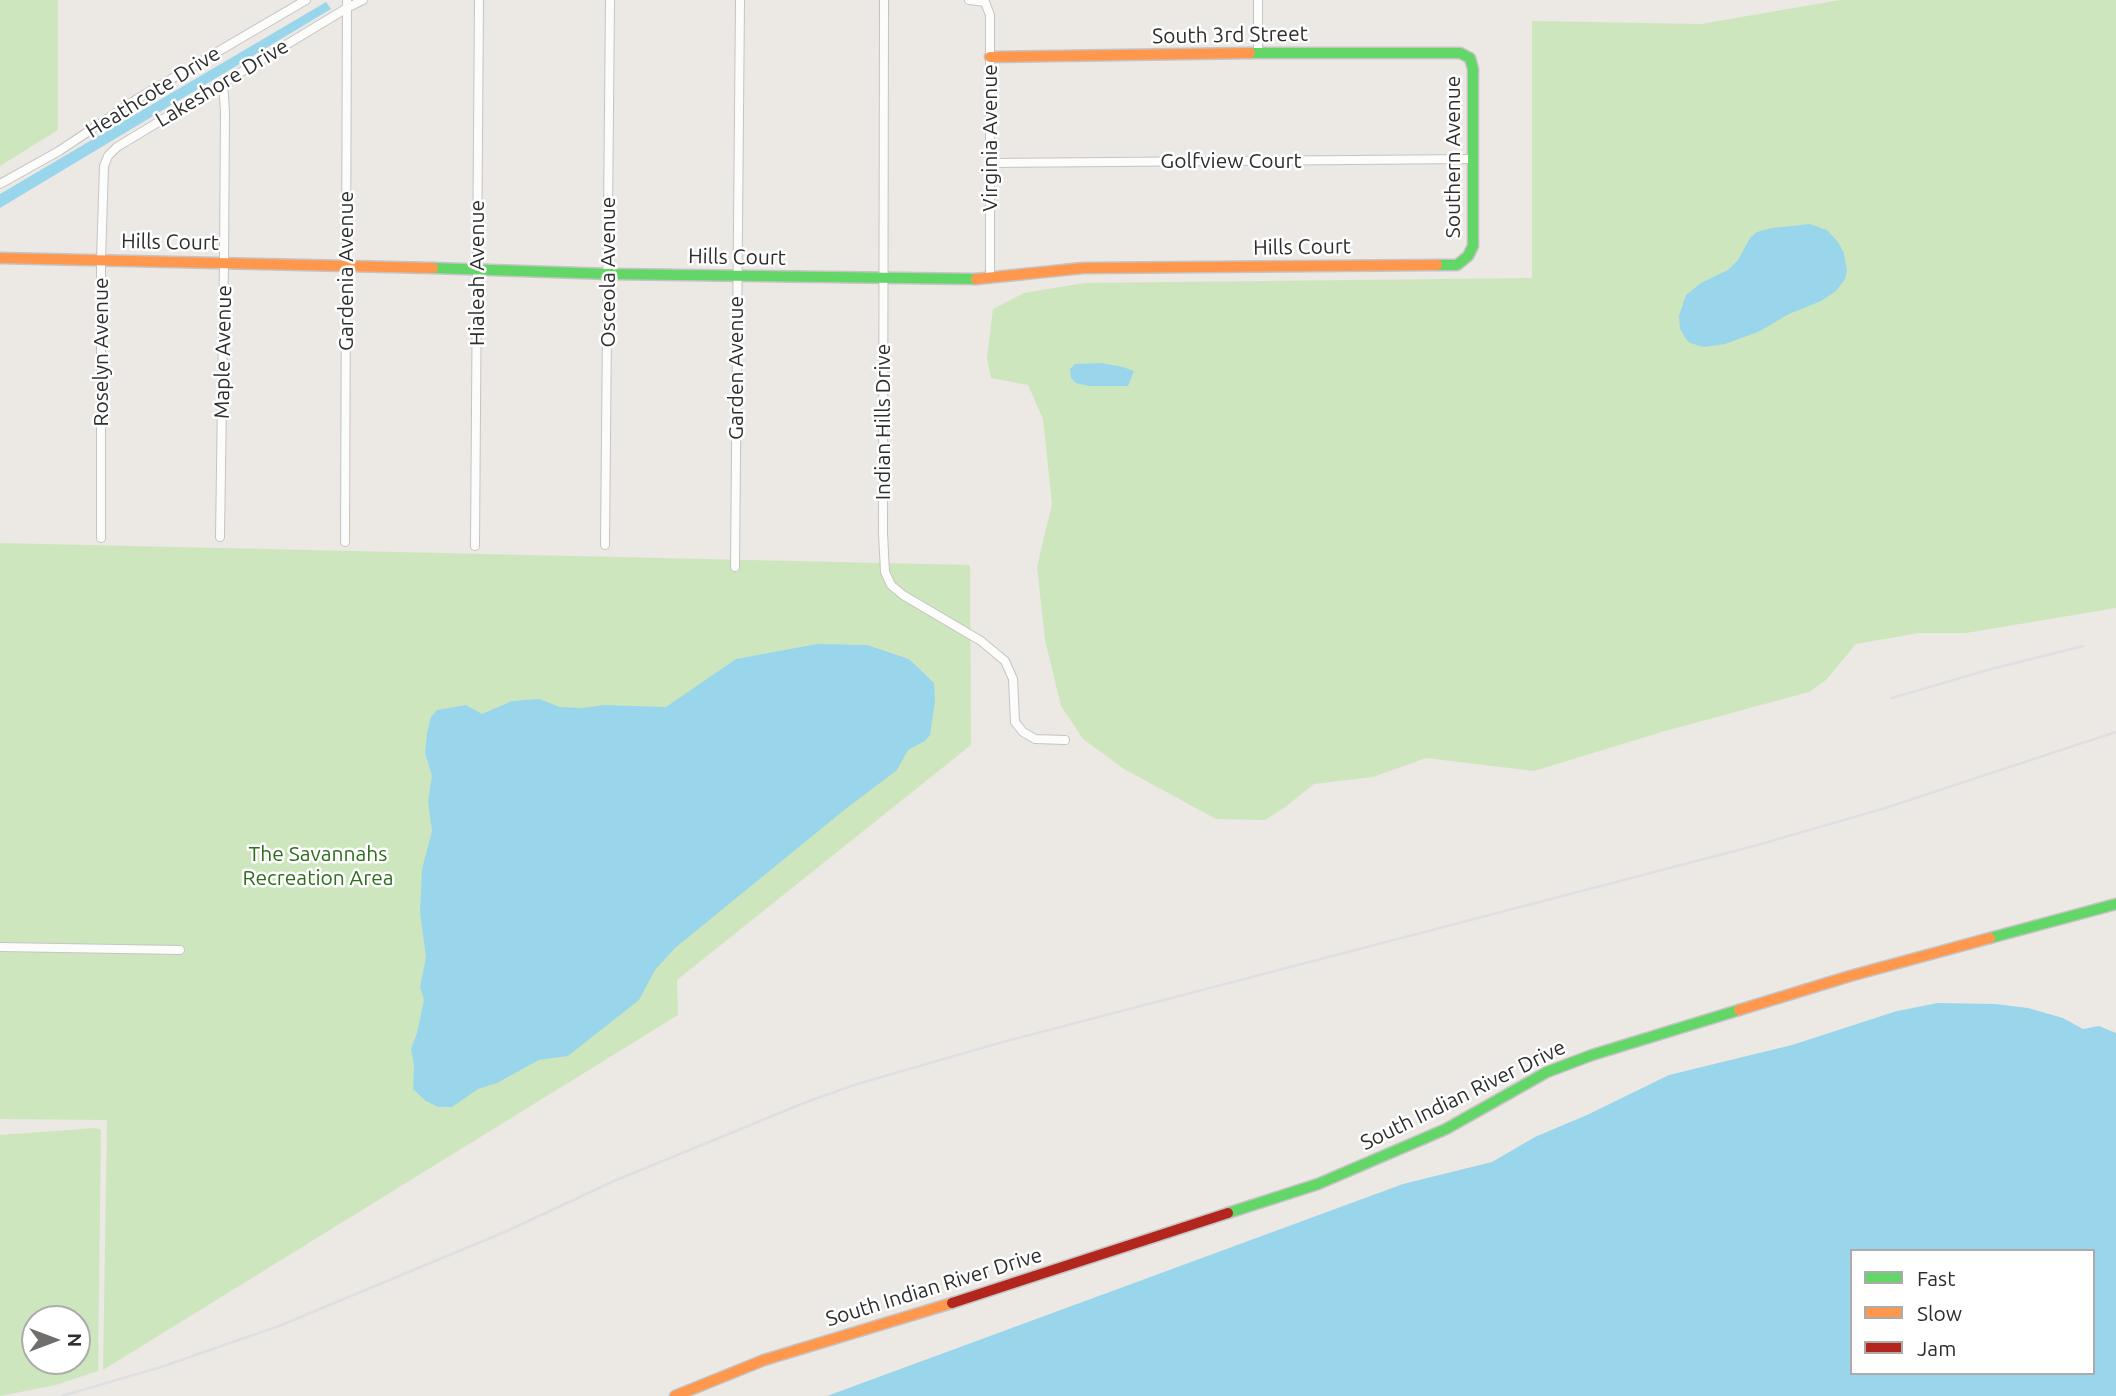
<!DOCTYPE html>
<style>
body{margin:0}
#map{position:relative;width:2116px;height:1396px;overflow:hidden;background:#ece8e4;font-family:Ubuntu,sans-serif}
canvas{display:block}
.legend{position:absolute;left:1850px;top:1249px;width:245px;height:126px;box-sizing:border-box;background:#fff;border:2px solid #ababab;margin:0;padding:9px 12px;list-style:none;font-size:21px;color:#2e2e2e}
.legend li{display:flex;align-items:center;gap:14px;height:35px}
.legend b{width:35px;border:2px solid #ababab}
.north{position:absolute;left:21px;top:1305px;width:70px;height:70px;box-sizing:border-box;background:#fff;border:2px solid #ababab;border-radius:50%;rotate:90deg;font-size:19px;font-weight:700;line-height:28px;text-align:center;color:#2e2e2e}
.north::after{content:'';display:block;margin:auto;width:24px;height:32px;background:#706f6e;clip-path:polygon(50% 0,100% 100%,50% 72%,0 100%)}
</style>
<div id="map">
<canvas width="2116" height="1396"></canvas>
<ul class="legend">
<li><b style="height:9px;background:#63d668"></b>Fast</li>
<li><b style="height:9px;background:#ff974d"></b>Slow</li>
<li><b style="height:9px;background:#b3261e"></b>Jam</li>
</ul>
<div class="north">N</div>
</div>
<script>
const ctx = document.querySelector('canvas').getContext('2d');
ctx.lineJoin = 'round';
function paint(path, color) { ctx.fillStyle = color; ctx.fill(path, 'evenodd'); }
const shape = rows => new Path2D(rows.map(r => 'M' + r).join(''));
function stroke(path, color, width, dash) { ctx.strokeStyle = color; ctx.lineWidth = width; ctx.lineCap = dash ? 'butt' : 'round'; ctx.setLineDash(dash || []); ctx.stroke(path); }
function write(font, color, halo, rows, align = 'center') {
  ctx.font = font + ' Ubuntu,sans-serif'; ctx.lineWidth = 5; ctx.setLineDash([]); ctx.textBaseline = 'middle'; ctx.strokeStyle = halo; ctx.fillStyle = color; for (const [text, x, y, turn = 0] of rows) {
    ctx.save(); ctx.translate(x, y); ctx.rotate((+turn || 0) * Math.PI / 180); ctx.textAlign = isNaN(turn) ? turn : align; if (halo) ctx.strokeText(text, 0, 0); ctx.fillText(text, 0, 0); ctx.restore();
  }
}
const green = shape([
 [0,0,58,0,58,130,0,166],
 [1840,0,2116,0,2116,608,1966,633,1919,633,1856,644,1826,680,1809,692,1665,731,1534,771,1426,758,1373,777,1314,784,1284,808,1265,820,1216,819,1124,769,1083,739,1061,706,1045,640,1037,567,1052,504,1043,419,1028,385,991,378,987,358,993,309,1024,293,1084,283,1532,278,1532,21,1701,24],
 [0,543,970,565,971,745,677,980,678,1015,103,1370,107,1120,0,1119],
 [95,1128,101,1130,98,1371,56,1385,0,1396,0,1135],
 [77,1319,77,1361,35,1361,35,1319]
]);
const water = shape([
 [326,2,331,9,0,208,0,194],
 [1810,224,1827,230,1838,242,1844,253,1847,271,1845,279,1836,291,1821,301,1789,314,1758,332,1725,344,1704,347,1690,343,1686,339,1680,329,1679,316,1686,295,1701,283,1728,270,1738,260,1750,238,1757,232,1772,228],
 [1101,363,1123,367,1134,371,1128,386,1089,386,1076,383,1071,378,1070,369,1075,364],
 [817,644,867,645,909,659,934,683,935,701,930,735,925,741,908,750,897,770,843,811,675,948,655,970,639,1000,568,1056,539,1060,497,1083,478,1089,452,1107,438,1107,426,1101,413,1089,414,1065,411,1049,417,1033,424,1000,420,987,426,957,420,913,422,869,432,831,428,802,432,776,425,753,427,733,431,717,437,710,466,705,482,714,512,701,539,699,560,707,583,708,604,705,666,707,736,659],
 [1938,1003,1995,1004,2028,1008,2063,1018,2083,1029,2099,1026,2116,1033,2116,1396,827,1396,1403,1184,1492,1162,1535,1137,1587,1115,1669,1075,1792,1045,1897,1011],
 [1852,1251,2093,1251,2093,1373,1852,1373]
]);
const street = shape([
 [884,0,883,533,885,572,891,585,903,595,981,641,1005,661,1013,679,1015,722,1023,732,1035,739,1065,740],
 [969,0,985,2,990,15,990,276],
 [1258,53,1258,0],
 [989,163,1473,159],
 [0,184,59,151,137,99,306,0],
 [220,537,224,263,225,112,223,82],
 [101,538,101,260,104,166,108,156,117,147,347,8,363,0],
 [345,542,347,0],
 [605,545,610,0],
 [475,546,479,0],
 [735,567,740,0],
 [0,947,180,950]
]);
const fast = shape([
 [1250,53,1460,53,1470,58,1473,69,1473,246,1468,256,1457,265,1437,265],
 [433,268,609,274,976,279],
 [1990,938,2116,904],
 [1228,1213,1318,1184,1446,1129,1547,1072,1592,1055,1739,1010]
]);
const slow = shape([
 [990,57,1250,53],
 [0,258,433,268],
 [976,279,1083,268,1437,265],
 [1739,1010,1850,976,1990,938],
 [675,1396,764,1360,952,1303]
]);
const jam = shape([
 [952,1303,1228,1213]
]);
const rail = shape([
 [1892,698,1991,669,2083,646],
 [62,1396,161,1367,279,1326,507,1231,614,1181,804,1103,854,1085,999,1043,1754,846,1882,809,2116,732]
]);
const streetNames = [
 ["South 3rd Street",1230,35,-1],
 ["Lakeshore Drive",222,83,-31],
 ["Heathcote Drive",153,92,-32],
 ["Virginia Avenue",990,138,-90],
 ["Southern Avenue",1453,157,-90],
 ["Golfview Court",1231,161],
 ["Hills Court",170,242,1],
 ["Hills Court",1302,247,-1],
 ["Hills Court",737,257,1],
 ["Gardenia Avenue",346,271,-90],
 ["Osceola Avenue",608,272,-90],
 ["Hialeah Avenue",477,273,-90],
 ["Roselyn Avenue",101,352,-90],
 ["Maple Avenue",223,352,-89],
 ["Garden Avenue",736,368,-90],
 ["Indian Hills Drive",883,422,-90],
 ["South Indian River Drive",1463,1095,-26],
 ["South Indian River Drive",934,1287,-17]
];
const parkNames = [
 ["The Savannahs",318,854],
 ["Recreation Area",318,878]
];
paint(green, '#cee6be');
paint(water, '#99d6ec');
stroke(street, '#c5c4c5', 10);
stroke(fast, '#c5c4c5', 13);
stroke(slow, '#c5c4c5', 13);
stroke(jam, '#c5c4c5', 13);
stroke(street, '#fcfcfb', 8);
stroke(fast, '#63d668', 10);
stroke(slow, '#ff974d', 10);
stroke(jam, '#b3261e', 10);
stroke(rail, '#dfdfe1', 2.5);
write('21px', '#2e2e2e', '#fff', streetNames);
write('21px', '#2c6e1b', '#fff', parkNames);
</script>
